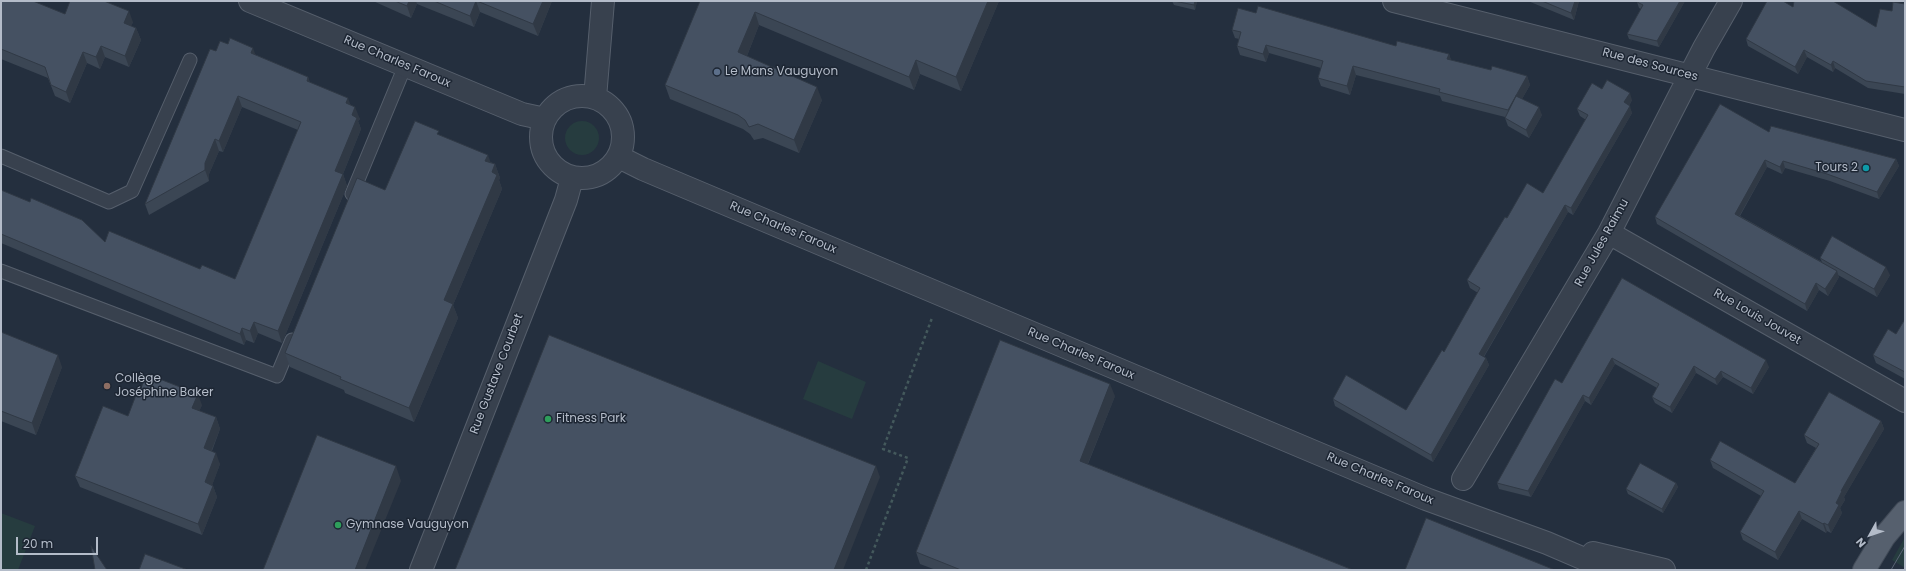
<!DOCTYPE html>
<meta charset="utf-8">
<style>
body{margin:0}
#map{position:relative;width:1906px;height:571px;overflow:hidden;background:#242f3e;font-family:Poppins,sans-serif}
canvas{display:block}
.frame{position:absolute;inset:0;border:2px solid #b4bcc9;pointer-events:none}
.north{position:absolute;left:1850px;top:515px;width:40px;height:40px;-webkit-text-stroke:3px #1d2633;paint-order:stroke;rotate:230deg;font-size:11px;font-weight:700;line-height:16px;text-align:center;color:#b4bcc9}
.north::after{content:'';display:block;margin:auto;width:14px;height:18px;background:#b4bcc9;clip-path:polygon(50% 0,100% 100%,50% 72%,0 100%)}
.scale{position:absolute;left:16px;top:537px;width:82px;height:18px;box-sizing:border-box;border:2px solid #b4bcc9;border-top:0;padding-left:5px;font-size:12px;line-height:14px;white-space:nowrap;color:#b4bcc9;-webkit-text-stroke:3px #1d2633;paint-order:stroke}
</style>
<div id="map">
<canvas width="1906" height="571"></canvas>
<div class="frame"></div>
<div class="north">N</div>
<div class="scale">20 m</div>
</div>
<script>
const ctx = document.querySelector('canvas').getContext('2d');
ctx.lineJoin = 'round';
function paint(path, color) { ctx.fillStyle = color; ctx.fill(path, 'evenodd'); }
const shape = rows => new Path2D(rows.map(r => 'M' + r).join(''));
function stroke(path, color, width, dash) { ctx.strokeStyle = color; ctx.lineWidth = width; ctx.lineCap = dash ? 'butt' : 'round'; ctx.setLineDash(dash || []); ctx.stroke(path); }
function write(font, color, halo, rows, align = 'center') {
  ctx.font = font + ' Poppins,sans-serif'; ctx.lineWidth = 3; ctx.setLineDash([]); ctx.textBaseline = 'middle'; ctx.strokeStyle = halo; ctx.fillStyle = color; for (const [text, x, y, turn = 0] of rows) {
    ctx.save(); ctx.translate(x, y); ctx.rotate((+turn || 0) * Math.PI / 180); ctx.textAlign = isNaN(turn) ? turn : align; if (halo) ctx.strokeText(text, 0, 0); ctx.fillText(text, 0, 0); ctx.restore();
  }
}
const green = shape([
 '565 138a17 17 0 1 1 34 0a17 17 0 1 1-34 0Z',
 [818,361,866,382,852,419,803,399],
 [1,513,35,526,18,570,1,570],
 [1905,537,1905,568,1892,560]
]);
const path = shape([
 [866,570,908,458,883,449,932,318]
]);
const lane = shape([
 [1,156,109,202,132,191,190,60],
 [352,194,405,66],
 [1,271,277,376,292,340]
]);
const street = shape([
 [250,1,522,114,545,119],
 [1394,1,1905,130],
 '541 137a41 41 0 1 1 82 0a41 41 0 1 1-82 0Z',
 [595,98,603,1],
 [619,157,643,169,1426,499,1547,543,1610,570],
 [1609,233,1905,401],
 [1463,479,1609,233,1704,48,1731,1],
 [1593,553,1664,570],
 [421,570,566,200,572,178]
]);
const primary = shape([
 [1864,570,1884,537,1905,512]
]);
const tram = shape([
 [1891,570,1905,546]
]);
const wall = shape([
 [1,1,65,14,133,22,131,26,136,28,141,40,129,67,105,57,100,69,87,63,70,103,55,96,48,78,1,59],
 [373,1,552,1,538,36,480,12,474,27,417,4,411,18],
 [700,1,999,1,961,91,920,74,914,90,759,25,747,56,822,100,799,153,763,138,754,140,750,134,743,129,670,99,665,85],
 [1172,1,1197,1,1195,10,1174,5],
 [1528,1,1579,1,1574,20],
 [1638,1,1685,1,1659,47,1629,39,1627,34,1641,9,1639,8,1637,2],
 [1905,4,1905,94,1868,88,1835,68,1833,72,1807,57,1798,74,1748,46,1746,39,1793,7,1876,27,1892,11],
 [1256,13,1396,46,1449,54,1451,60,1491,70,1527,76,1530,85,1522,99,1542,115,1529,138,1508,126,1505,118,1505,117,1442,101,1440,96,1356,75,1350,95,1321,86,1318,78,1321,68,1269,53,1266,62,1240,55,1237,46,1239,39,1235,38,1232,30],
 [228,44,256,55,308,77,310,83,351,105,360,119,358,121,361,129,343,174,347,186,282,343,258,333,254,343,246,340,244,345,1,243,1,190,105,242,200,269,235,279,298,130,242,107,223,152,219,151,209,174,209,181,149,215,145,204,216,51],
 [1602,89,1632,100,1629,106,1632,113,1573,215,1568,212,1484,357,1486,358,1489,365,1433,462,1335,406,1333,399,1406,410,1444,352,1478,293,1470,288,1467,280,1507,218,1543,193,1586,120,1580,116,1577,109],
 [1769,132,1896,159,1899,166,1879,199,1830,181,1785,168,1782,174,1767,167,1740,216,1822,262,1820,258,1890,275,1877,297,1838,275,1839,277,1828,296,1819,290,1807,311,1657,224,1655,217],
 [440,135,490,162,495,164,500,178,499,180,502,189,453,305,458,318,414,422,345,393,344,390,290,367,285,353,385,190],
 [1622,278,1769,367,1753,394,1723,377,1717,385,1696,373,1672,413,1655,403,1652,397,1657,388,1615,364,1591,405,1585,401,1531,497,1499,489,1497,483,1562,383],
 [1905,319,1905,379,1876,363,1873,355,1896,334],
 [1,332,62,367,36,435,1,421],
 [1115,396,1088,464,1353,570,936,570,920,564,916,552],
 [202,405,199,411,216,417,220,429,212,451,220,464,212,485,213,486,217,497,202,535,80,487,75,476],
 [1881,421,1884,429,1844,497,1845,500,1840,508,1842,513,1831,533,1827,531,1826,533,1802,519,1778,560,1743,540,1740,532,1761,496,1713,468,1710,460,1795,483,1816,448,1807,443,1804,435],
 [1676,483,1678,487,1663,513,1628,494,1626,489]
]);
const shadedWall = shape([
 [409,1,416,1,417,4,411,18,407,6],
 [476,1,480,12,474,27,470,16],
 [543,1,552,1,538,36,533,24],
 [988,1,999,1,961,91,956,77],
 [1195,1,1197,1,1195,10,1194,5],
 [1575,1,1579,1,1574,20,1571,13],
 [1680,1,1685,1,1659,47,1657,41],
 [129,11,133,22,128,34,124,23],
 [755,12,759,25,743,66,738,52],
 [136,28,141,40,129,67,125,56],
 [1266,45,1269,53,1266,62,1263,54],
 [101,46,105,57,100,69,96,57],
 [253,48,257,59,251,53],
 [1804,50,1807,57,1798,74,1795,67],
 [83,52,87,63,70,103,66,92],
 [1449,54,1452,63,1447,59],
 [916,60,920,74,914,90,909,77],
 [1833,61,1835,68,1833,72,1831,65],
 [1353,66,1356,75,1350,95,1347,86],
 [1527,76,1530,85,1511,118,1508,110],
 [308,77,312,89,307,81],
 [817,87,822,100,799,153,794,140],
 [1630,93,1632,100,1627,110,1624,102],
 [238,96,242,107,223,152,219,141],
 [348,98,352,109,346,103],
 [1630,106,1632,113,1573,215,1571,208],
 [355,107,360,119,358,121,361,129,343,174,347,186,282,343,278,331,335,171,352,115],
 [1539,107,1542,115,1529,138,1526,130],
 [215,139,219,151,209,174,209,181,205,170,205,163],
 [488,155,493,169,485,161],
 [1896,159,1899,166,1879,199,1877,192],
 [1765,160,1767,167,1737,220,1735,214],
 [1783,161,1785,168,1782,174,1780,167],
 [495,164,500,178,499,180,502,189,453,305,458,318,414,422,409,408,444,300],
 [1565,205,1568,212,1481,361,1479,354],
 [1886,267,1890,275,1877,297,1874,289],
 [1837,271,1839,277,1828,296,1825,289],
 [1816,283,1819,290,1807,311,1805,304],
 [254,322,258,333,254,343,250,331],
 [242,328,246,340,244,345,240,334],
 [58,355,62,367,36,435,32,423],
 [1486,358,1489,365,1433,462,1431,455],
 [1612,358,1615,364,1591,405,1589,398],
 [1766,360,1769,367,1753,394,1751,388],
 [1694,366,1696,373,1672,413,1670,407],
 [1721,371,1723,377,1717,385,1715,379],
 [1110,384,1115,396,1084,473,1080,461],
 [198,394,202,405,196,419,192,408],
 [1583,395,1585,401,1531,497,1528,491],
 [216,417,220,429,208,459,204,448],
 [1881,421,1884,429,1844,497,1845,500,1840,508,1842,513,1831,533,1828,525,1841,491],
 [216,453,220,464,209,494,205,482],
 [396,466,401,481,365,570,355,570],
 [876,466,880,477,843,570,834,570],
 [1676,483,1678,487,1663,513,1662,509],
 [213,486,217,497,202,535,198,524],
 [1799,511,1802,519,1778,560,1775,552],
 [1824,523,1827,531,1826,533,1823,524]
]);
const building = shape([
 [1,1,33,1,65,14,70,1,104,1,129,11,124,23,136,28,125,56,101,46,96,57,83,52,66,92,51,85,45,67,1,49,1,1],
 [395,1,409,1,407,6,395,1],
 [434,1,476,1,470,16,434,1],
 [477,1,543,1,533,24,477,1],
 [700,1,988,1,956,77,916,60,909,77,755,12,738,52,817,87,794,140,758,124,749,127,745,120,738,115,665,85,700,1],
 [1174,1,1195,1,1194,5,1174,1],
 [1542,1,1575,1,1571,13,1542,1],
 [1638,1,1680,1,1657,41,1627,34,1643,5,1637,2,1638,1],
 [1767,1,1783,1,1793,7,1794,1,1833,1,1876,27,1880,9,1892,11,1893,2,1905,4,1905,87,1866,81,1833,61,1831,65,1804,50,1795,67,1746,39,1767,1],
 [1258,6,1396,46,1397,41,1449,54,1447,59,1491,70,1492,66,1527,76,1508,110,1439,92,1440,89,1353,66,1347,86,1318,78,1323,61,1266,45,1263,54,1237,46,1241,32,1232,30,1238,8,1256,13,1258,6],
 [230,38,253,48,251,53,308,77,307,81,348,98,346,103,355,107,352,115,357,118,335,171,343,174,278,331,254,322,250,331,242,328,240,334,1,234,1,190,30,202,31,198,82,220,105,242,109,231,200,269,202,265,235,279,301,122,238,96,219,141,215,139,205,163,205,170,145,204,210,49,216,51,220,41,228,44,230,38],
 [1607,80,1630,93,1624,102,1630,106,1571,208,1565,205,1479,354,1486,358,1431,455,1333,399,1346,375,1406,410,1442,350,1444,352,1480,288,1467,280,1505,217,1507,218,1527,183,1543,193,1588,115,1577,109,1592,83,1602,89,1607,80],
 [1516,96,1539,107,1526,130,1505,118,1516,96],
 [1720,104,1769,132,1771,126,1896,159,1877,192,1827,174,1783,161,1780,167,1765,160,1735,214,1837,271,1825,289,1816,283,1805,304,1655,217,1720,104],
 [415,121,439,131,437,134,488,155,485,161,495,164,492,172,497,175,444,300,453,304,409,408,340,379,341,377,285,353,357,178,385,190,415,121],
 [1832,236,1886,267,1874,289,1820,258,1832,236],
 [1622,278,1766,360,1751,388,1721,371,1715,379,1694,366,1670,407,1652,397,1659,384,1612,358,1589,398,1583,395,1528,491,1497,483,1555,379,1562,383,1622,278],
 [1905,319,1905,372,1873,355,1888,329,1896,334,1905,319],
 [1,332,58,355,32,423,1,411,1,332],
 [549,335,876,466,834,570,455,570,549,335],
 [1000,340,1110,384,1080,461,1353,570,961,570,916,552,1000,340],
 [147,374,198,394,192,408,216,417,204,448,216,453,205,482,213,486,198,524,75,476,103,406,128,416,139,387,141,388,147,374],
 [1829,392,1881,421,1841,491,1842,491,1836,503,1839,505,1828,525,1824,523,1823,524,1799,511,1775,552,1740,532,1764,491,1710,460,1720,441,1795,483,1819,444,1804,435,1829,392],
 [317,435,396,466,355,570,263,570,317,435],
 [1640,463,1676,483,1662,509,1626,489,1640,463],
 [1426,518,1555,570,1405,570,1426,518],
 [91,546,107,570,95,570,91,546],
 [145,554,188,570,139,570,145,554]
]);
const markers = [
 [717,72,4,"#5c6f8a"],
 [1866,168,4,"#0f9aa8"],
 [107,386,4,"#8d6e63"],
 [548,419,4,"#2e9e5b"],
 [338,525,4,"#2e9e5b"]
];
const streetNames = [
 ["Rue Charles Faroux",397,62,23],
 ["Rue des Sources",1650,65,15],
 ["Rue Charles Faroux",783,228,23],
 ["Rue Jules Raimu",1602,243,-61],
 ["Rue Louis Jouvet",1757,317,30],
 ["Rue Charles Faroux",1081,354,23],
 ["Rue Gustave Courbet",497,374,-69],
 ["Rue Charles Faroux",1380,479,23]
];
const poiNames = [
 ["Le Mans Vauguyon",725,72],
 ["Tours 2",1858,168,"right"],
 ["Collège",115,379],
 ["Joséphine Baker",115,393],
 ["Fitness Park",556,419],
 ["Gymnase Vauguyon",346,525]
];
paint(green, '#263c3f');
stroke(lane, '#565f6c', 15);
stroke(street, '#565f6c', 24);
stroke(primary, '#414a57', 24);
stroke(path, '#44595c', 2.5, [3, 3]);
stroke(lane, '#38414e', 13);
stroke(street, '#38414e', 22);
stroke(primary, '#56606e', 22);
stroke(tram, '#5a6575', 1);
paint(wall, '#3b4654');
paint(shadedWall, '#303945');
paint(building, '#455162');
stroke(building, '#303945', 1);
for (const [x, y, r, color] of markers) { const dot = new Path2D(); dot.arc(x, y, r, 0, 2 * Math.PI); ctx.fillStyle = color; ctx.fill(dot); stroke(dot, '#1d2633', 1.5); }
write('12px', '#b4bcc9', '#1d2633', streetNames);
write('12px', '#b4bcc9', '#1d2633', poiNames, 'left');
</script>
